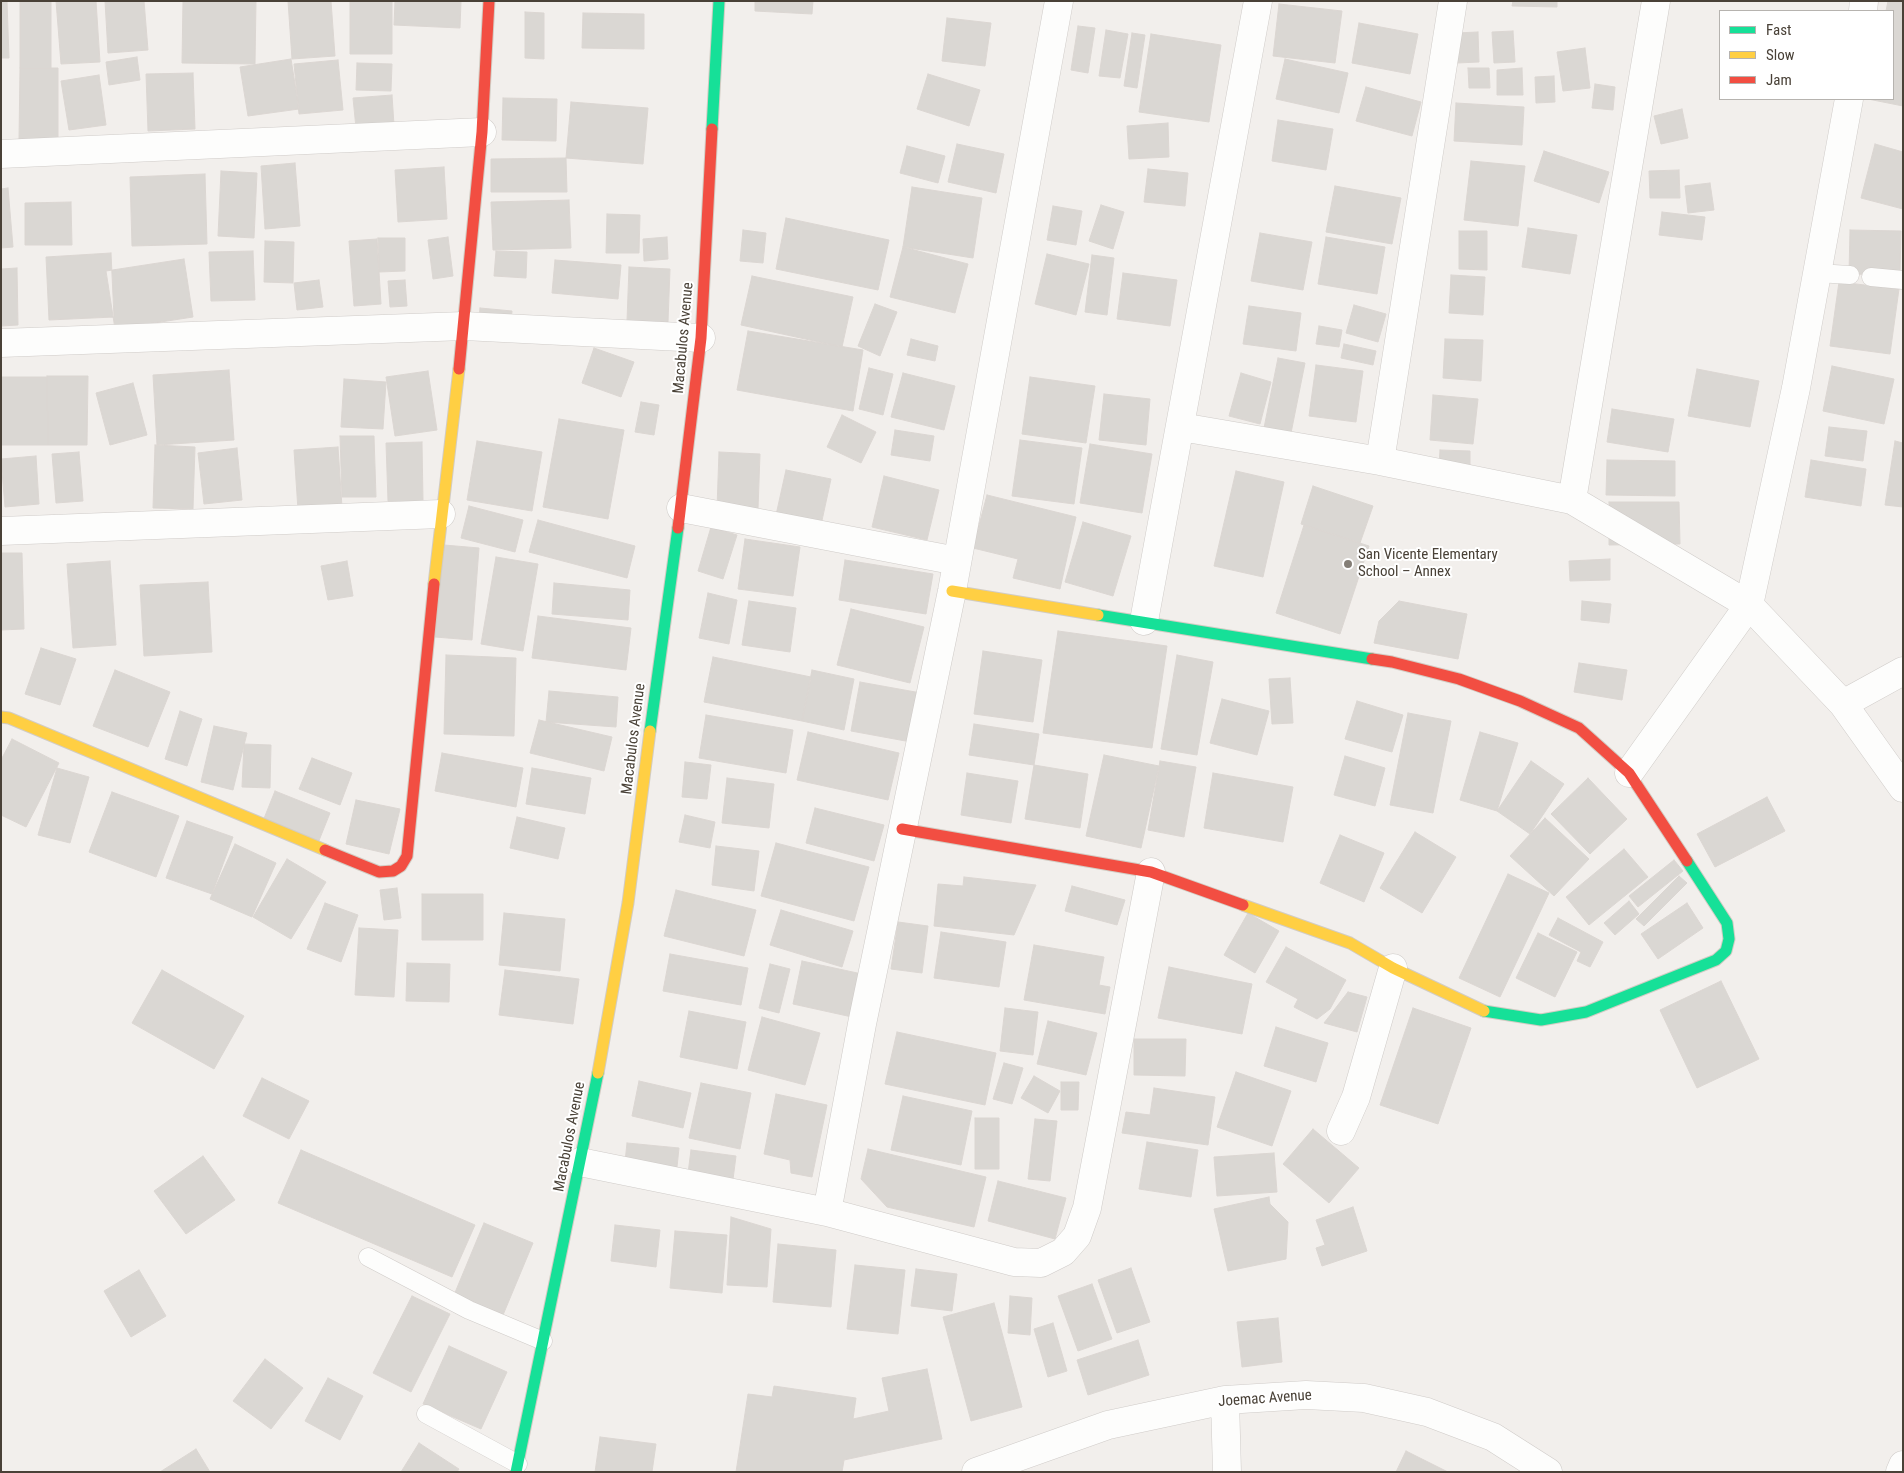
<!DOCTYPE html>
<meta charset="utf-8">
<style>
body{margin:0}
#map{position:relative;width:1904px;height:1473px;overflow:hidden;background:#f2efec;font-family:"Roboto Condensed",sans-serif}
canvas{display:block}
.frame{position:absolute;inset:0;border:2px solid #494137;pointer-events:none}
.legend{position:absolute;left:1719px;top:10px;width:175px;height:90px;box-sizing:border-box;background:#fff;border:1px solid #b6b3af;margin:0;padding:6px 9px;list-style:none;font-size:15px;color:#494137}
.legend li{display:flex;align-items:center;gap:10px;height:25px}
.legend b{width:25px;border:1px solid #b6b3af}
</style>
<div id="map">
<canvas width="1904" height="1473"></canvas>
<div class="frame"></div>
<ul class="legend">
<li><b style="height:6px;background:#16e098"></b>Fast</li>
<li><b style="height:6px;background:#ffcf43"></b>Slow</li>
<li><b style="height:6px;background:#f24e42"></b>Jam</li>
</ul>
</div>
<script>
const ctx = document.querySelector('canvas').getContext('2d');
ctx.lineJoin = 'round';
function paint(path, color) { ctx.fillStyle = color; ctx.fill(path, 'evenodd'); }
const shape = rows => new Path2D(rows.map(r => 'M' + r).join(''));
function stroke(path, color, width, dash) { ctx.strokeStyle = color; ctx.lineWidth = width; ctx.lineCap = dash ? 'butt' : 'round'; ctx.setLineDash(dash || []); ctx.stroke(path); }
function write(font, color, halo, rows, align = 'center') {
  ctx.font = font + ' "Roboto Condensed",sans-serif'; ctx.lineWidth = 4; ctx.setLineDash([]); ctx.textBaseline = 'middle'; ctx.strokeStyle = halo; ctx.fillStyle = color; for (const [text, x, y, turn = 0] of rows) {
    ctx.save(); ctx.translate(x, y); ctx.rotate((+turn || 0) * Math.PI / 180); ctx.textAlign = isNaN(turn) ? turn : align; if (halo) ctx.strokeText(text, 0, 0); ctx.fillText(text, 0, 0); ctx.restore();
  }
}
const building = shape([
 [1,1,7,1,9,58,1,58,1,1],
 [20,1,51,1,51,68,20,68,20,1],
 [56,1,96,1,100,62,61,64,56,1],
 [105,1,144,1,148,50,108,53,105,1],
 [183,1,256,1,255,64,182,63,183,1],
 [288,1,331,1,335,56,292,59,288,1],
 [350,1,392,1,392,54,350,54,350,1],
 [395,1,461,1,460,28,394,25,395,1],
 [755,1,813,1,812,14,755,11,755,1],
 [1513,1,1557,1,1557,7,1512,6,1513,1],
 [1888,1,1903,1,1903,106,1868,99,1893,99,1893,11,1886,11,1888,1],
 [1279,4,1342,11,1335,63,1273,56,1279,4],
 [525,12,544,13,544,59,525,58,525,12],
 [583,13,644,14,644,49,582,48,583,13],
 [947,18,991,23,985,66,942,61,947,18],
 [1359,23,1418,34,1410,74,1352,63,1359,23],
 [1078,26,1095,28,1088,73,1071,70,1078,26],
 [1106,30,1128,34,1120,78,1099,76,1106,30],
 [1513,31,1515,62,1494,63,1492,32,1513,31],
 [1478,32,1479,62,1457,63,1456,33,1478,32],
 [1132,33,1145,35,1137,88,1124,86,1132,33],
 [1151,34,1221,45,1209,122,1139,112,1151,34],
 [1585,48,1590,88,1563,91,1557,52,1585,48],
 [137,57,140,80,109,85,106,62,137,57],
 [291,59,299,109,248,116,240,67,291,59],
 [1285,59,1348,73,1339,113,1276,99,1285,59],
 [338,60,343,110,299,114,294,64,338,60],
 [357,63,392,64,391,91,356,90,357,63],
 [20,68,58,68,58,140,19,140,20,68],
 [1468,68,1489,68,1490,88,1469,88,1468,68],
 [1522,68,1523,95,1497,95,1497,70,1522,68],
 [193,73,195,129,148,131,146,74,193,73],
 [928,74,980,90,969,126,917,109,928,74],
 [99,75,106,125,69,130,61,81,99,75],
 [1554,76,1555,102,1536,103,1535,77,1554,76],
 [1595,84,1615,87,1613,110,1592,108,1595,84],
 [1366,87,1421,102,1412,136,1356,121,1366,87],
 [392,95,394,125,356,128,353,98,392,95],
 [503,98,557,99,556,141,502,140,503,98],
 [571,102,648,108,643,164,566,158,571,102],
 [1456,103,1524,107,1522,145,1454,141,1456,103],
 [1682,109,1688,138,1661,144,1654,116,1682,109],
 [1278,120,1333,129,1326,170,1272,161,1278,120],
 [1168,123,1169,157,1129,159,1127,126,1168,123],
 [957,144,1004,154,996,193,948,182,957,144],
 [1875,144,1903,152,1903,209,1861,198,1875,144],
 [907,146,945,156,938,183,900,173,907,146],
 [1544,151,1609,172,1599,203,1534,181,1544,151],
 [566,158,567,192,491,192,491,159,566,158],
 [1471,161,1525,166,1518,226,1464,220,1471,161],
 [295,163,300,226,265,229,261,166,295,163],
 [444,167,447,219,398,222,395,170,444,167],
 [1148,169,1188,173,1185,206,1144,202,1148,169],
 [1679,170,1680,198,1650,198,1649,171,1679,170],
 [221,171,257,173,254,238,218,236,221,171],
 [205,174,207,244,132,246,130,177,205,174],
 [1710,183,1714,210,1688,213,1685,186,1710,183],
 [1335,186,1401,198,1392,244,1326,232,1335,186],
 [912,187,982,198,973,258,903,247,912,187],
 [8,188,13,247,1,248,1,189,8,188],
 [569,200,571,248,493,250,491,202,569,200],
 [71,202,72,245,25,245,25,203,71,202],
 [1101,205,1124,212,1113,249,1089,241,1101,205],
 [1053,206,1082,211,1076,245,1047,240,1053,206],
 [1662,212,1705,217,1702,240,1659,235,1662,212],
 [607,214,640,215,639,253,606,253,607,214],
 [786,218,889,240,878,290,776,269,786,218],
 [1528,228,1577,235,1570,274,1522,267,1528,228],
 [743,230,766,233,763,263,740,261,743,230],
 [1850,230,1901,231,1900,275,1849,274,1850,230],
 [1459,231,1487,231,1487,270,1459,269,1459,231],
 [1260,233,1312,242,1303,290,1251,281,1260,233],
 [448,237,453,276,433,279,428,240,448,237],
 [667,237,668,259,644,261,643,239,667,237],
 [1326,237,1385,247,1377,294,1318,284,1326,237],
 [378,238,405,238,405,271,379,272,378,238],
 [377,239,381,304,354,306,349,241,377,239],
 [265,241,294,242,293,283,264,282,265,241],
 [903,247,968,264,955,313,890,297,903,247],
 [253,251,255,300,211,301,209,252,253,251],
 [496,251,527,252,526,278,494,276,496,251],
 [111,253,114,317,49,320,46,257,111,253],
 [1047,254,1089,264,1076,315,1035,304,1047,254],
 [1092,255,1114,258,1107,315,1085,312,1092,255],
 [184,259,193,317,115,329,106,271,184,259],
 [555,260,621,265,618,299,552,293,555,260],
 [629,267,670,269,668,322,627,321,629,267],
 [17,268,18,325,1,326,1,269,17,268],
 [1123,273,1177,280,1170,326,1117,319,1123,273],
 [1451,275,1485,277,1483,315,1449,313,1451,275],
 [752,276,853,297,842,347,741,325,752,276],
 [319,280,323,307,297,310,294,283,319,280],
 [405,280,407,306,390,307,388,281,405,280],
 [1839,282,1899,289,1890,354,1830,346,1839,282],
 [875,304,897,312,880,356,858,346,875,304],
 [1354,305,1386,314,1378,342,1346,333,1354,305],
 [1249,306,1301,313,1296,351,1243,344,1249,306],
 [480,308,512,311,510,332,478,329,480,308],
 [1319,326,1342,330,1339,347,1316,344,1319,326],
 [748,331,863,350,853,411,737,390,748,331],
 [911,339,938,346,935,361,907,355,911,339],
 [1445,339,1483,340,1481,381,1443,378,1445,339],
 [1344,344,1376,351,1373,365,1341,358,1344,344],
 [594,348,634,362,621,397,582,383,594,348],
 [1278,358,1305,363,1291,433,1264,428,1278,358],
 [1316,365,1363,371,1356,422,1309,416,1316,365],
 [1832,366,1894,379,1884,424,1823,411,1832,366],
 [869,368,893,374,883,415,859,409,869,368],
 [1697,369,1759,381,1750,427,1688,416,1697,369],
 [229,370,234,440,157,445,153,375,229,370],
 [428,371,437,430,395,436,386,377,428,371],
 [903,373,955,386,944,430,891,417,903,373],
 [1241,373,1271,382,1260,424,1229,416,1241,373],
 [47,376,88,376,87,445,48,445,47,376],
 [1,377,47,377,48,445,1,445,1,377],
 [1030,377,1095,386,1086,443,1022,434,1030,377],
 [344,379,386,382,383,429,341,427,344,379],
 [133,383,147,435,110,445,96,393,133,383],
 [1104,394,1150,399,1146,445,1099,440,1104,394],
 [1433,395,1478,399,1473,444,1430,440,1433,395],
 [641,402,659,405,654,435,635,432,641,402],
 [1612,409,1674,419,1668,452,1607,442,1612,409],
 [842,415,876,432,861,463,827,447,842,415],
 [559,419,624,430,608,519,543,507,559,419],
 [1829,427,1867,431,1863,461,1825,456,1829,427],
 [895,430,934,436,930,461,891,455,895,430],
 [340,436,374,436,376,497,342,497,340,436],
 [1020,440,1082,448,1074,504,1012,496,1020,440],
 [477,441,542,452,532,511,467,500,477,441],
 [1895,441,1903,443,1903,507,1885,505,1895,441],
 [422,442,423,501,388,501,386,443,422,442],
 [1090,444,1152,454,1142,513,1080,503,1090,444],
 [155,445,195,447,193,509,153,508,155,445],
 [338,447,342,507,298,510,294,450,338,447],
 [237,448,242,500,204,504,198,453,237,448],
 [1440,450,1470,451,1470,466,1439,466,1440,450],
 [79,452,83,501,56,503,52,454,79,452],
 [719,452,760,454,758,509,717,508,719,452],
 [36,456,39,504,5,507,1,459,36,456],
 [1607,460,1675,461,1675,496,1606,495,1607,460],
 [1811,460,1866,469,1861,506,1805,497,1811,460],
 [786,470,831,479,821,525,776,515,786,470],
 [1236,471,1284,482,1263,577,1214,566,1236,471],
 [884,476,939,490,927,540,872,527,884,476],
 [1313,486,1373,506,1360,543,1301,524,1313,486],
 [987,495,1076,517,1060,589,1013,578,1018,559,973,548,987,495],
 [1609,502,1679,502,1680,544,1609,545,1609,502],
 [469,506,523,520,515,552,461,538,469,506],
 [538,520,635,546,627,578,529,552,538,520],
 [1083,522,1131,536,1113,596,1065,582,1083,522],
 [1304,525,1369,546,1340,634,1276,613,1304,525],
 [711,527,737,535,723,579,698,571,711,527],
 [745,539,800,547,793,596,738,589,745,539],
 [444,545,479,548,472,640,435,637,444,545],
 [1,553,22,553,24,629,1,630,1,553],
 [496,557,538,564,523,651,481,644,496,557],
 [1610,559,1610,580,1570,581,1569,561,1610,559],
 [845,560,933,574,926,614,839,600,845,560],
 [110,561,116,645,73,648,67,564,110,561],
 [347,561,353,596,328,600,321,566,347,561],
 [208,582,212,652,144,656,140,585,208,582],
 [554,583,630,590,628,620,552,614,554,583],
 [708,593,737,600,729,644,699,638,708,593],
 [749,601,796,608,790,652,742,645,749,601],
 [1399,601,1467,614,1458,659,1374,643,1379,621,1399,601],
 [1582,601,1611,604,1609,623,1581,620,1582,601],
 [851,609,924,627,910,683,837,665,851,609],
 [538,616,631,628,626,670,532,658,538,616],
 [1058,631,1167,646,1152,748,1043,733,1058,631],
 [41,648,76,659,60,705,25,694,41,648],
 [983,651,1042,660,1033,722,974,714,983,651],
 [446,655,516,658,514,736,444,734,446,655],
 [1177,655,1213,662,1197,755,1161,749,1177,655],
 [713,657,811,677,802,721,704,702,713,657],
 [1579,663,1627,670,1622,700,1574,692,1579,663],
 [115,670,170,692,148,747,93,726,115,670],
 [812,670,854,679,844,730,802,721,812,670],
 [1290,678,1293,723,1272,724,1269,679,1290,678],
 [860,682,921,693,911,742,851,731,860,682],
 [549,691,618,697,616,727,546,722,549,691],
 [1222,699,1269,711,1257,755,1210,743,1222,699],
 [1357,701,1403,715,1392,752,1345,739,1357,701],
 [180,711,202,719,187,766,165,759,180,711],
 [1408,713,1451,721,1433,813,1390,805,1408,713],
 [706,715,793,730,786,773,699,758,706,715],
 [539,720,612,737,604,771,530,753,539,720],
 [974,724,1039,734,1034,765,969,755,974,724],
 [214,726,247,733,233,790,201,782,214,726],
 [808,732,899,753,888,800,797,780,808,732],
 [1480,732,1518,743,1497,811,1460,800,1480,732],
 [12,739,59,763,26,827,1,815,1,760,12,739],
 [244,744,271,745,270,788,242,787,244,744],
 [442,753,523,768,516,807,435,791,442,753],
 [1104,755,1159,766,1141,848,1086,836,1104,755],
 [1345,756,1385,768,1375,806,1334,795,1345,756],
 [312,758,352,773,340,805,299,789,312,758],
 [1160,761,1196,767,1184,837,1148,830,1160,761],
 [1531,761,1564,784,1530,834,1497,811,1531,761],
 [685,762,711,765,707,799,682,797,685,762],
 [1034,765,1088,774,1080,828,1025,819,1034,765],
 [57,768,89,777,70,843,38,835,57,768],
 [532,768,591,778,585,814,526,804,532,768],
 [967,773,1018,781,1011,823,961,815,967,773],
 [1213,773,1293,787,1283,842,1204,828,1213,773],
 [727,778,774,784,769,828,722,823,727,778],
 [1588,778,1627,819,1590,854,1551,814,1588,778],
 [275,791,330,813,318,843,263,821,275,791],
 [112,792,179,816,156,877,89,852,112,792],
 [1767,797,1785,831,1715,867,1697,834,1767,797],
 [356,800,400,809,389,854,346,844,356,800],
 [815,808,884,825,874,861,806,843,815,808],
 [685,815,715,822,710,848,679,842,685,815],
 [517,817,565,828,558,859,510,848,517,817],
 [1545,818,1589,859,1554,896,1510,856,1545,818],
 [187,821,233,837,212,894,166,878,187,821],
 [1415,832,1456,857,1422,913,1380,888,1415,832],
 [1340,835,1384,853,1364,902,1320,883,1340,835],
 [776,843,869,867,854,921,761,896,776,843],
 [235,844,276,863,252,917,210,899,235,844],
 [716,846,759,851,754,891,712,885,716,846],
 [1624,849,1648,877,1589,925,1566,897,1624,849],
 [287,859,326,882,291,939,253,917,287,859],
 [1674,860,1683,871,1638,907,1629,896,1674,860],
 [1508,874,1549,893,1500,997,1459,978,1508,874],
 [1679,876,1687,883,1644,926,1636,919,1679,876],
 [964,877,1036,885,1014,935,934,926,938,884,963,886,964,877],
 [1072,886,1125,900,1117,925,1065,911,1072,886],
 [397,888,401,918,384,920,380,890,397,888],
 [676,890,756,910,744,956,664,936,676,890],
 [422,894,483,894,483,940,422,940,422,894],
 [1629,901,1639,914,1615,935,1604,923,1629,901],
 [325,903,358,915,341,962,307,949,325,903],
 [1687,903,1703,928,1658,959,1641,934,1687,903],
 [781,910,853,931,842,967,770,945,781,910],
 [504,913,565,919,560,971,499,965,504,913],
 [1248,913,1279,931,1255,973,1224,955,1248,913],
 [1558,918,1603,942,1590,967,1577,961,1581,952,1549,935,1558,918],
 [898,922,928,926,922,973,891,969,898,922],
 [359,928,398,930,394,997,355,995,359,928],
 [941,932,1006,942,999,987,934,978,941,932],
 [1538,933,1577,952,1555,997,1516,978,1538,933],
 [1034,945,1104,957,1099,985,1110,987,1105,1014,1024,1000,1034,945],
 [1286,947,1346,980,1330,1009,1317,1019,1294,1007,1298,999,1266,982,1286,947],
 [670,954,748,968,741,1005,663,991,670,954],
 [802,961,862,974,852,1017,793,1004,802,961],
 [407,963,450,964,449,1002,406,1001,407,963],
 [770,964,790,969,779,1013,759,1008,770,964],
 [1169,967,1252,984,1242,1034,1158,1018,1169,967],
 [162,970,244,1016,214,1069,132,1023,162,970],
 [505,970,579,979,573,1024,499,1015,505,970],
 [1721,981,1759,1059,1697,1088,1660,1010,1721,981],
 [1348,992,1367,997,1357,1032,1324,1023,1348,992],
 [1005,1008,1038,1012,1033,1055,1000,1051,1005,1008],
 [1413,1008,1471,1028,1438,1124,1380,1105,1413,1008],
 [689,1011,746,1022,737,1069,680,1057,689,1011],
 [762,1017,820,1033,805,1085,748,1070,762,1017],
 [1048,1021,1097,1033,1086,1075,1037,1064,1048,1021],
 [1276,1027,1328,1043,1316,1082,1264,1066,1276,1027],
 [897,1032,996,1053,985,1105,885,1084,897,1032],
 [1134,1039,1186,1039,1185,1076,1134,1075,1134,1039],
 [1004,1063,1023,1068,1012,1104,993,1099,1004,1063],
 [1236,1072,1291,1091,1272,1146,1217,1127,1236,1072],
 [1034,1076,1060,1091,1048,1113,1021,1098,1034,1076],
 [262,1078,309,1101,289,1139,243,1116,262,1078],
 [639,1081,691,1093,683,1128,632,1116,639,1081],
 [1061,1082,1079,1082,1078,1110,1061,1110,1061,1082],
 [701,1083,751,1093,740,1149,689,1138,701,1083],
 [1154,1088,1215,1097,1208,1145,1122,1133,1126,1112,1150,1115,1154,1088],
 [776,1094,827,1105,812,1177,791,1173,790,1160,764,1154,776,1094],
 [903,1096,972,1111,961,1165,891,1150,903,1096],
 [975,1118,999,1118,999,1169,975,1169,975,1118],
 [1035,1119,1057,1121,1050,1181,1028,1179,1035,1119],
 [1313,1129,1359,1168,1329,1203,1283,1164,1313,1129],
 [1147,1142,1198,1150,1191,1197,1139,1189,1147,1142],
 [627,1143,679,1148,675,1186,623,1181,627,1143],
 [868,1149,986,1177,974,1227,887,1207,861,1179,868,1149],
 [301,1150,475,1225,452,1277,278,1203,301,1150],
 [691,1150,736,1156,731,1195,686,1189,691,1150],
 [1274,1153,1277,1192,1217,1196,1214,1157,1274,1153],
 [203,1156,235,1200,186,1234,154,1191,203,1156],
 [998,1181,1066,1198,1055,1239,988,1221,998,1181],
 [1269,1197,1270,1204,1288,1222,1286,1259,1228,1271,1214,1209,1269,1197],
 [1353,1207,1367,1251,1322,1266,1316,1248,1325,1245,1316,1220,1353,1207],
 [731,1217,771,1229,767,1287,727,1285,731,1217],
 [484,1223,533,1243,503,1315,454,1295,484,1223],
 [615,1225,660,1230,656,1267,611,1261,615,1225],
 [675,1231,727,1235,722,1293,670,1288,675,1231],
 [778,1244,836,1250,831,1307,773,1302,778,1244],
 [855,1265,905,1270,898,1334,847,1329,855,1265],
 [1131,1268,1150,1322,1117,1333,1098,1280,1131,1268],
 [916,1269,957,1274,952,1311,911,1306,916,1269],
 [139,1270,166,1316,131,1337,104,1291,139,1270],
 [1092,1284,1112,1339,1078,1351,1058,1296,1092,1284],
 [412,1296,450,1314,411,1392,373,1373,412,1296],
 [1010,1296,1032,1298,1030,1335,1008,1333,1010,1296],
 [994,1303,1022,1407,971,1421,943,1317,994,1303],
 [1278,1318,1282,1362,1242,1367,1237,1322,1278,1318],
 [1053,1323,1067,1371,1048,1377,1034,1329,1053,1323],
 [1138,1340,1149,1375,1088,1395,1077,1360,1138,1340],
 [449,1346,507,1372,481,1429,423,1404,449,1346],
 [265,1359,303,1388,271,1429,233,1401,265,1359],
 [927,1369,942,1439,844,1460,842,1472,736,1472,748,1394,772,1397,774,1386,856,1398,853,1419,889,1411,882,1378,927,1369],
 [328,1378,363,1396,340,1440,305,1421,328,1378],
 [600,1437,656,1444,652,1472,595,1472,600,1437],
 [419,1443,459,1469,457,1472,401,1472,419,1443],
 [196,1449,210,1472,160,1472,196,1449],
 [1406,1451,1448,1472,1396,1472,1406,1451]
]);
const lane = shape([
 [1817,273,1850,275],
 [1871,277,1903,280],
 [368,1257,469,1310,543,1341],
 [426,1414,518,1464]
]);
const street = shape([
 [1863,11,1864,1],
 [1,154,482,132],
 [1,343,464,326,701,338],
 [1181,427,1380,461,1572,500,1749,605,1843,704,1903,788],
 [1380,461,1453,1],
 [1572,500,1656,1],
 [681,508,957,561],
 [1,531,441,514],
 [1144,621,1258,1],
 [1843,704,1903,671],
 [1629,773,1749,605,1796,388,1849,99],
 [1341,1131,1356,1097,1393,968],
 [580,1162,827,1212,1014,1262,1041,1263,1063,1252,1077,1236,1087,1208,1151,872],
 [827,1212,862,1024,952,591,1059,1],
 [1225,1400,1227,1472],
 [976,1472,1108,1425,1225,1400,1306,1395,1364,1398,1427,1412,1493,1437,1548,1472],
 [1900,1472,1903,1465]
]);
const fast = shape([
 [712,129,719,1],
 [1098,615,1372,659],
 [650,731,678,528],
 [1484,1011,1541,1020,1586,1012,1716,960,1726,951,1729,939,1727,923,1687,861],
 [516,1472,598,1073]
]);
const slow = shape([
 [434,584,459,369],
 [952,591,1098,615],
 [1,717,9,718,325,850],
 [1243,905,1350,943,1393,968,1484,1011],
 [598,1073,628,903,650,731]
]);
const jam = shape([
 [459,369,482,132,489,1],
 [678,528,701,338,712,129],
 [1372,659,1392,662,1459,679,1520,701,1579,728,1629,773,1687,861],
 [902,829,1151,872,1243,905],
 [325,850,379,872,393,871,401,866,407,856,434,584]
]);
const markers = [
 [1348,564,5,"#847e76"]
];
const streetNames = [
 ["Macabulos Avenue",684,338,-85],
 ["Macabulos Avenue",634,739,-83],
 ["Macabulos Avenue",570,1137,-79],
 ["Joemac Avenue",1265,1399,-4]
];
const poiNames = [
 ["San Vicente Elementary",1358,555],
 ["School – Annex",1358,572]
];
paint(building, '#dad7d3');
stroke(building, '#dbd6d2', 1);
stroke(lane, '#cfcbc8', 19);
stroke(street, '#cfcbc8', 29);
stroke(fast, '#d2ccc3', 13);
stroke(slow, '#d2ccc3', 13);
stroke(jam, '#d2ccc3', 13);
stroke(lane, '#fdfdfc', 18);
stroke(street, '#fdfdfc', 28);
stroke(fast, '#16e098', 11);
stroke(slow, '#ffcf43', 11);
stroke(jam, '#f24e42', 11);
for (const [x, y, r, color] of markers) { const dot = new Path2D(); dot.arc(x, y, r, 0, 2 * Math.PI); ctx.fillStyle = color; ctx.fill(dot); stroke(dot, '#fff', 2); }
write('15px', '#494137', '#fff', streetNames);
write('15px', '#494137', '#fff', poiNames, 'left');
</script>
